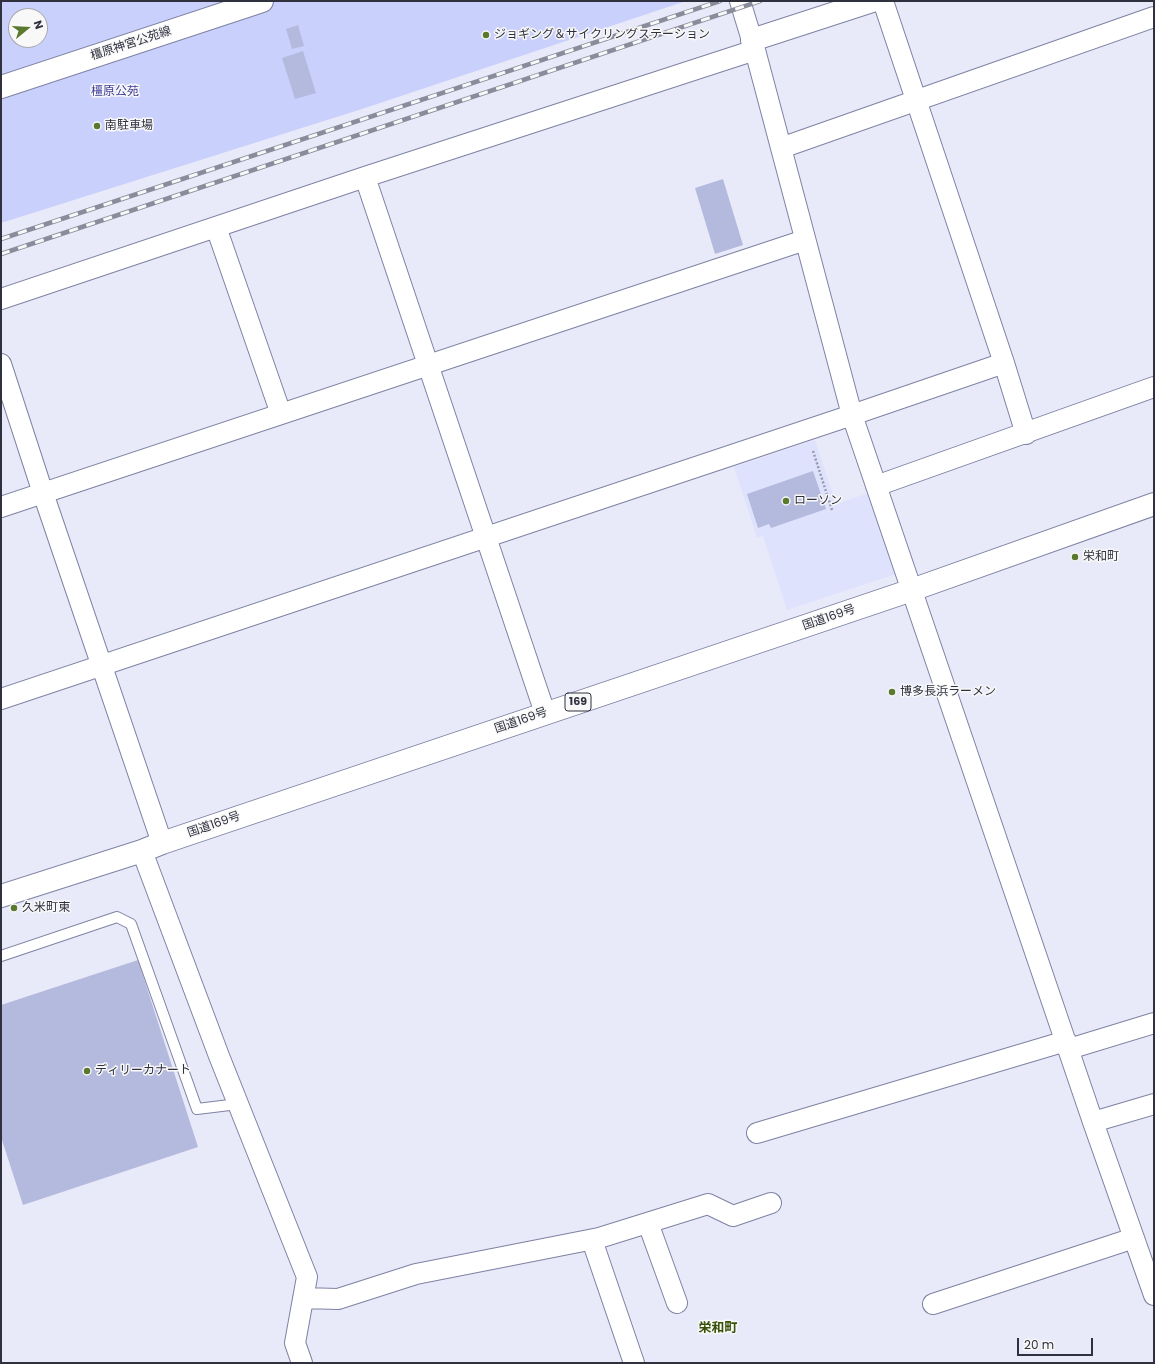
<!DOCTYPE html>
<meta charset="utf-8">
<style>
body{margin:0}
#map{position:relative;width:1155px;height:1364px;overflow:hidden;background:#e8eaf9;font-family:Poppins,sans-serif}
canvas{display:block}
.frame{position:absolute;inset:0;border:2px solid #2f313f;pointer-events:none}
.north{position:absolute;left:8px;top:8px;width:40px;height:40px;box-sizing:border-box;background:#f8f8f8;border:1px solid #a8a8ae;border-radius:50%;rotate:72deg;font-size:11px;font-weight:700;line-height:16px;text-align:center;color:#2f313f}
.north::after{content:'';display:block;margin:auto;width:14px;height:18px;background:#5a792f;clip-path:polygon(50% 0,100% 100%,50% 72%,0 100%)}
.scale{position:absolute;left:1017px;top:1338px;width:76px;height:18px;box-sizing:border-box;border:2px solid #2f313f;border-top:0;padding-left:5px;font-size:12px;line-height:14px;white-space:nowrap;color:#2f313f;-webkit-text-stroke:3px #f8f8f8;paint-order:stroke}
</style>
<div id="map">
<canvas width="1155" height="1364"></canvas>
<div class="frame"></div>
<div class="north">N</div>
<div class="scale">20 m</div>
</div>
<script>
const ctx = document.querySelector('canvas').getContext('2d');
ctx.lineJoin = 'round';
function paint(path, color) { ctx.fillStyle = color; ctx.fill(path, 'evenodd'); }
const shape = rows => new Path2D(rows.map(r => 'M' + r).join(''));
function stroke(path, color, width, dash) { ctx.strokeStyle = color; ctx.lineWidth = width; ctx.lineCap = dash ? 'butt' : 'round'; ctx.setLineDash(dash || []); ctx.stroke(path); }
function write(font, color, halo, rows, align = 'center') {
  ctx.font = font + ' Poppins,"Noto Sans JP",sans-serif'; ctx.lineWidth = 3; ctx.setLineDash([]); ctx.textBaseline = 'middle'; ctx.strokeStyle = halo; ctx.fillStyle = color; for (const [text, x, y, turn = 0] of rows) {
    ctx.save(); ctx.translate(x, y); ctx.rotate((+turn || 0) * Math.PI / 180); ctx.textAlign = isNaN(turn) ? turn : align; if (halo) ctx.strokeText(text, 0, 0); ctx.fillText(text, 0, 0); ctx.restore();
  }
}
const built = shape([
 [815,440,836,504,872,492,899,573,787,610,763,536,757,538,734,467]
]);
const green = shape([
 [1,1,686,1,362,109,1,223],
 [16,16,40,16,40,40,16,40]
]);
const building = shape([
 [298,25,304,46,292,49,286,29],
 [303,51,316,93,295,99,282,58],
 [723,179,743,245,715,254,695,188],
 [813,471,826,509,771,528,769,524,758,528,747,494],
 [138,960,198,1147,23,1205,1,1137,1,1005]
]);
const path = shape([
 [813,451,832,510]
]);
const lane = shape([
 [1,956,117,917,131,924,197,1109,238,1104]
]);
const street = shape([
 [740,1,755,50,852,415,1093,1122,1154,1295],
 [883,1,1004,363,1026,434],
 [781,148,1154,17],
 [365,177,545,713],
 [216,227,281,414],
 [1,299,365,177,755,50],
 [1,364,43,493,162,843],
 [876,486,1154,387],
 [1,507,805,240],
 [1,699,852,415,1004,363],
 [142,851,219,1056,307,1277,295,1343,302,1363],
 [1069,1049,1154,1023],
 [1093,1122,1154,1104],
 [757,1133,1066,1041],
 [648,1223,677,1303],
 [592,1240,634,1363],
 [303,1298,338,1299,416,1274,599,1238,708,1204,733,1216,771,1203],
 [933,1304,1134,1238]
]);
const secondary = shape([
 [752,40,872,1],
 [1,87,262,1]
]);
const highway = shape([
 [1,896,142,851,162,843,906,592,1154,504]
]);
const rail = shape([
 [1,239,720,1],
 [1,254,760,1]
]);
const markers = [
 [486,35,4,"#5a792f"],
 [97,126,4,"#5a792f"],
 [786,501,4,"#5a792f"],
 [1075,557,4,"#5a792f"],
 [892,692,4,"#5a792f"],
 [14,908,4,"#5a792f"],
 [87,1071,4,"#5a792f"]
];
const shields = [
 [578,702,26]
];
const shieldNames = [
 ["169",578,702]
];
const poiNames = [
 ["ジョギング＆サイクリングステーション",494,35],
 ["南駐車場",105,126],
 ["ローソン",794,501],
 ["栄和町",1083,557],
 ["博多長浜ラーメン",900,692],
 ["久米町東",22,908],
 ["ディリーカナート",95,1071]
];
const streetNames = [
 ["橿原神宮公苑線",131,44,-18],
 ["国道169号",829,618,-19],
 ["国道169号",521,721,-19],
 ["国道169号",214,825,-19]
];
const parkNames = [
 ["橿原公苑",115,92]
];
const neighbourhoodNames = [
 ["栄和町",718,1329]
];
paint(built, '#dee2fc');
paint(green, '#cad0fc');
paint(building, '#b4badd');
stroke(lane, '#7e82a3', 12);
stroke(street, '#7e82a3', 22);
stroke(secondary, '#7e82a3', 24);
stroke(highway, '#7e82a3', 24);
stroke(path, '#989aa9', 2.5, [2, 2]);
stroke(lane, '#fff', 10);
stroke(street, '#fff', 20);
stroke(secondary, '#fff', 22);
stroke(highway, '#fff', 22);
stroke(rail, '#8a8c9b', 4.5);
stroke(rail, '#f8f8f8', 3, [9]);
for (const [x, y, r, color] of markers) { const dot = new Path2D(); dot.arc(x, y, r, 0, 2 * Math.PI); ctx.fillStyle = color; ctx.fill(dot); stroke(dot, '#f8f8f8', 1.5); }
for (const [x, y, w] of shields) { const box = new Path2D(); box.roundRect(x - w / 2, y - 9, w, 18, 3); ctx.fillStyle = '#f8f8f8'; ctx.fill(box); stroke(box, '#2f313f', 1); }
write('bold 11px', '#2f313f', null, shieldNames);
write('12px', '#2f313f', '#f8f8f8', poiNames, 'left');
write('12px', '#2f313f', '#f8f8f8', streetNames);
write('12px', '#3f3e97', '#f8f8f8', parkNames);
write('bold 13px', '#375108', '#f8f8f8', neighbourhoodNames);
</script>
